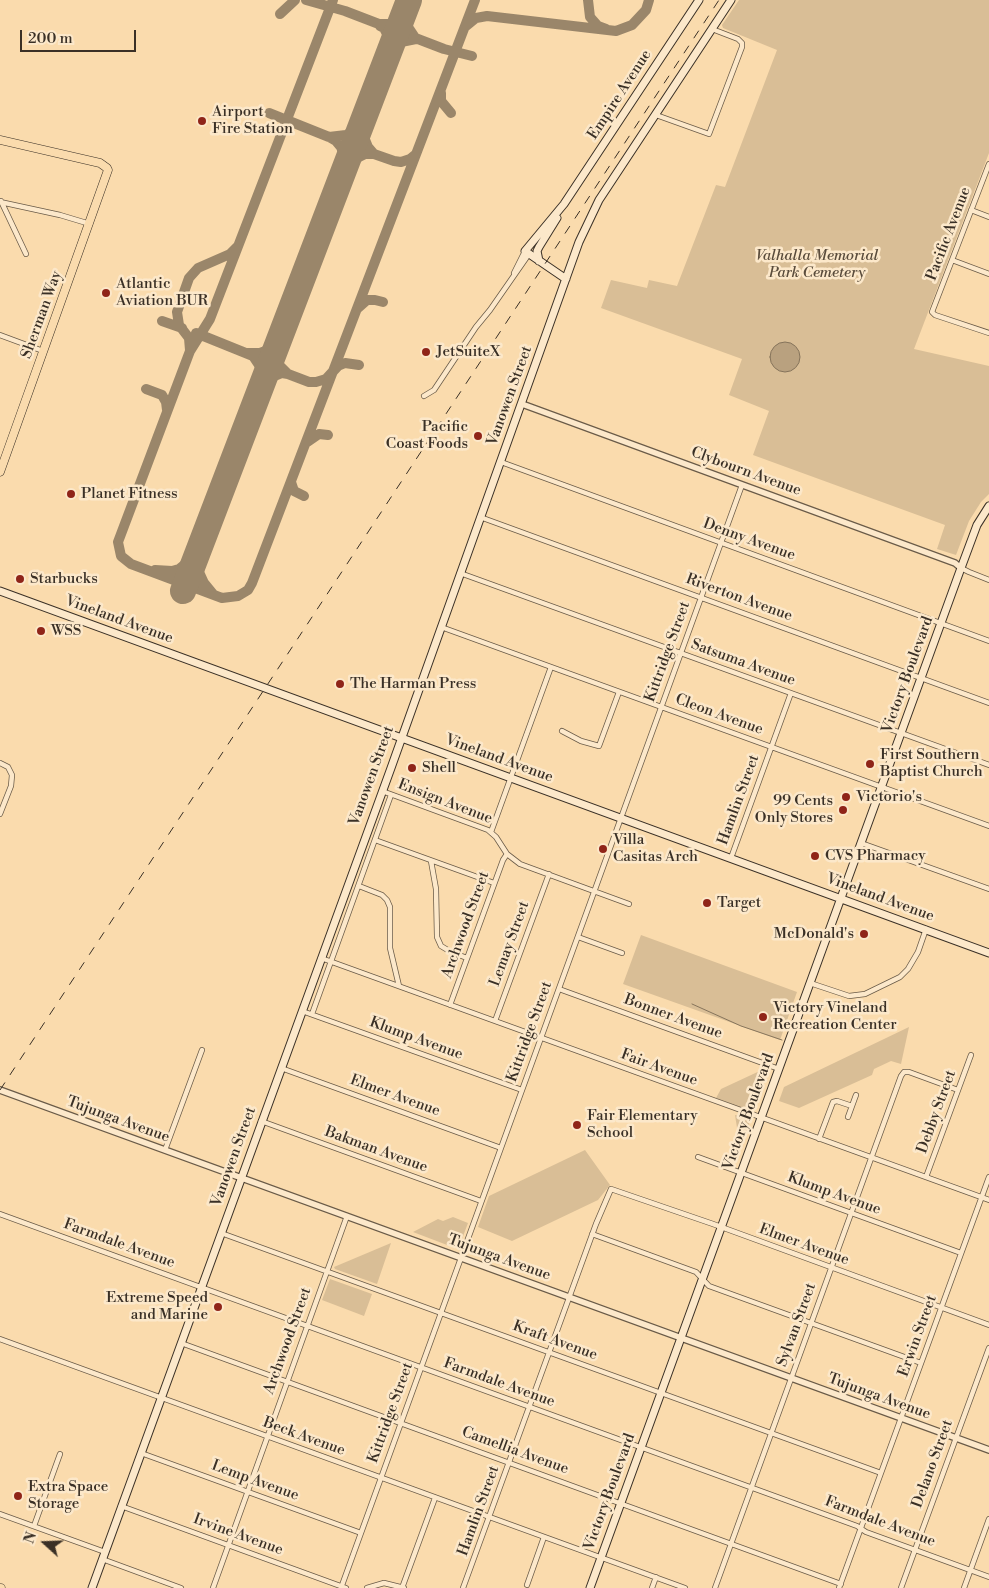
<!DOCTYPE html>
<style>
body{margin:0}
#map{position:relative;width:989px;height:1588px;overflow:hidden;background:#fadbad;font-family:"Libre Bodoni",serif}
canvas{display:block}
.north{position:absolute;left:20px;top:1518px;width:50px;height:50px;-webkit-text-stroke:4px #fce8ca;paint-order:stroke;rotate:290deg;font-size:14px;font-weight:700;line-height:20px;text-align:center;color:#3a3026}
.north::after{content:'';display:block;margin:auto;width:18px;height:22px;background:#3a3026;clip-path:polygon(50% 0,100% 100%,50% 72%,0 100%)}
.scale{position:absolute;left:20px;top:30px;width:116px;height:22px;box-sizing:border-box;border:2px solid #3a3026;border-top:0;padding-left:6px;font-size:15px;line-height:18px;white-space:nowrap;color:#3a3026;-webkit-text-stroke:4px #fce8ca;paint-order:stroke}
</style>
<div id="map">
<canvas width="989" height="1588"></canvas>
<div class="north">N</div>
<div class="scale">200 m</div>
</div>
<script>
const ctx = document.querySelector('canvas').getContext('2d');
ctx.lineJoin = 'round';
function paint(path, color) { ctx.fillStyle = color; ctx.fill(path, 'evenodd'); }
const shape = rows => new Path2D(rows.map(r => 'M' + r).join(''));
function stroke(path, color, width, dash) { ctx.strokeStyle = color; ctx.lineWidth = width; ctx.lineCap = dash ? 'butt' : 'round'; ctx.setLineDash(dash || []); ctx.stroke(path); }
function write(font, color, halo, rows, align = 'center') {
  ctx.font = font + ' "Libre Bodoni",serif'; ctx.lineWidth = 5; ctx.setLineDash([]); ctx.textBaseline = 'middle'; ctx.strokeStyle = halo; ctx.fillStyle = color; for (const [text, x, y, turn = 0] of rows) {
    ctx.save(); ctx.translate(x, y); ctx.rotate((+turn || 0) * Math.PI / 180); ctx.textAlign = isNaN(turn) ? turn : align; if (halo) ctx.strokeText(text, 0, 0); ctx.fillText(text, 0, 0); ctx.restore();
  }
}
const green = shape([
 [739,0,989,0,989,153,914,349,989,366,989,494,981,502,969,521,956,555,937,549,945,525,753,455,769,411,729,395,742,359,601,308,611,280,647,288,649,280,677,286,716,185,725,187,777,50,723,28,722,25],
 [641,935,797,992,780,1040,623,984],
 [909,1027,901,1064,891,1061,874,1069,872,1075,799,1108,779,1101,784,1087],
 [764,1069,767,1074,754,1109,749,1111,716,1098,721,1089],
 [735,1115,749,1119,750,1122,746,1133,742,1132,738,1134],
 [585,1150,610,1185,598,1200,512,1241,478,1227,489,1196],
 [453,1217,468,1223,459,1247,455,1248,413,1232,438,1219,443,1221],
 [391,1243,377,1284,335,1269,334,1267],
 [330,1279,372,1294,364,1316,322,1300]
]);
const water = shape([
 '770 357a15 15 0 1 1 30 0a15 15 0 1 1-30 0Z'
]);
const stream = shape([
 [692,1004,741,1026,782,1040]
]);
const taxiway = shape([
 [306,0,345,11,444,49,472,56],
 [333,0,210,319,190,351,118,542,121,556,131,564,222,598,238,596,248,590,252,583,475,0],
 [588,0,590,17,598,26,606,29],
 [280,14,295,0],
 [379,24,391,24,400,17,406,9],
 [380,26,384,28,389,38,387,55],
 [465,27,476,18,487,16,616,31,632,25,646,10,649,0],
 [387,57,396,46,401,42,416,39,406,24,406,8],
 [441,93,441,101,451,113],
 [269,113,329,137,336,141,341,147,344,156,343,173],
 [364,118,363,130,364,137,368,147,374,154],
 [329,137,346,135,353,131,359,125,365,114],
 [344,171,351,161,365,154,374,154,394,161,401,162,410,159,416,154],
 [358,308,367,300,375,300,383,302],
 [162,321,182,328],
 [196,333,253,356,261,368,262,375,260,389],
 [280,337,277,357,279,365,288,374,309,382,316,382,326,379,338,366,345,363,359,365],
 [190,350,189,338,179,325,177,312,189,278,198,268,230,254,238,246],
 [247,353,260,353,268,350,279,338],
 [146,389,162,395,166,402,167,410],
 [256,401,260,389,270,378,282,373,288,374],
 [306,443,319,434,328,435],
 [291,482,294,491,304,496],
 [200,548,199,572,204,583,213,594],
 [155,570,172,571,179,569,190,560,200,545]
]);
const runway = shape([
 [183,591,409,0]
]);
const minor = shape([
 [656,115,709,134,742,47,742,43,738,39,712,29],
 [989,164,932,312,935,315,989,333],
 [1,201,26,254],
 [0,202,60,215,90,224],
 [971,210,989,217],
 [952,260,989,274],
 [514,273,525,251],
 [0,335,43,351],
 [424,396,434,390,476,327,490,310,529,254],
 [501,462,989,641],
 [480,517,989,703],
 [961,568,969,572,989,580],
 [460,573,989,765],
 [441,627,989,826],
 [562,731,581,741,599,746,619,692],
 [0,763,8,767,12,775,11,786,0,814],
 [382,791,488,830,496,837,507,854,520,864,629,904],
 [491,832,551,667],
 [375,840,494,883],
 [861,843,989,889],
 [731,858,791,693],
 [431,861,436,889,437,937,441,946,451,952,467,958],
 [359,886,382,895,387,900,390,907,390,948,399,986],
 [578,937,622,953],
 [321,958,989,1200],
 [810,983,849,996,865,994,900,977,908,969,918,952,926,929],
 [559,989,779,1069],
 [450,1005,503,860,507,854],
 [302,1011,522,1090],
 [312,1014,391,795],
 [495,1021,549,874],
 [281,1068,501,1148],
 [848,1117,856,1095],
 [261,1121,481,1201],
 [819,1139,833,1102,837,1101,852,1106],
 [165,1150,202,1050],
 [698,1157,961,1253],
 [926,1177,971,1055],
 [0,1214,857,1526,866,1532,989,1577],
 [221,1233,881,1473],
 [592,1234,696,1272,709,1286,921,1363],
 [0,1339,685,1588],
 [181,1343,841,1584],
 [141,1453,361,1533],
 [121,1506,346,1588],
 [0,1514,105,1552],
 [34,1526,60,1454],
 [102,1559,181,1588],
 [527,1585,544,1537],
 [213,1588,347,1216],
 [341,1588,742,485],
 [367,1588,384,1583,404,1588],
 [402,1588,435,1498],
 [463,1588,596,1224,611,1189,713,1224,989,1325],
 [652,1588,656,1577],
 [715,1588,901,1076,904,1072,909,1072,958,1090],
 [839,1588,989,1177],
 [901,1588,989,1348],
 [964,1588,989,1519]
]);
const tertiary = shape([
 [522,404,955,563,961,568],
 [0,1090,989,1450]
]);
const secondary = shape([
 [539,261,537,251,539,247,557,218],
 [566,279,525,251,564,204,699,0],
 [0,591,989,953],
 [92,1588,391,768,579,242,599,200,731,0],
 [590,1588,961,568,977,525,989,506]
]);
const primary = shape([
 [0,140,100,163,107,168,108,170,0,472],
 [0,1588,1,1588]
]);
const rail = shape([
 [0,1090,719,0]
]);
const markers = [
 [202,121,5,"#8f2418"],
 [106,293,5,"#8f2418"],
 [426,352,5,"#8f2418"],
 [478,436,5,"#8f2418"],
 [71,494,5,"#8f2418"],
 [20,579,5,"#8f2418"],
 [41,631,5,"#8f2418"],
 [340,684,5,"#8f2418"],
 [870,764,5,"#8f2418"],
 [412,768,5,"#8f2418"],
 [846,797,5,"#8f2418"],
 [843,810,5,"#8f2418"],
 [603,849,5,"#8f2418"],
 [815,856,5,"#8f2418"],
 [707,903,5,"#8f2418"],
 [864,934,5,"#8f2418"],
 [763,1017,5,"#8f2418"],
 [577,1125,5,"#8f2418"],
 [218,1307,5,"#8f2418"],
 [18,1496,5,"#8f2418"]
];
const streetNames = [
 ["Empire Avenue",620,95,-57],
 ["Pacific Avenue",949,234,-69],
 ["Sherman Way",42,315,-70],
 ["Vanowen Street",510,396,-70],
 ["Clybourn Avenue",746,472,20],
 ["Denny Avenue",749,540,20],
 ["Riverton Avenue",739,598,20],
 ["Vineland Avenue",119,620,20],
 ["Kittridge Street",668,652,-70],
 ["Satsuma Avenue",743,663,20],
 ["Victory Boulevard",908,675,-70],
 ["Cleon Avenue",719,715,20],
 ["Vineland Avenue",499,759,20],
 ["Vanowen Street",372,776,-70],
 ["Hamlin Street",739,800,-70],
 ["Ensign Avenue",445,802,21],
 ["Vineland Avenue",880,898,20],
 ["Archwood Street",466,925,-70],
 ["Lemay Street",510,944,-70],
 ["Bonner Avenue",673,1017,20],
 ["Kittridge Street",530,1032,-70],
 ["Klump Avenue",416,1039,20],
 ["Fair Avenue",659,1068,20],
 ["Elmer Avenue",395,1096,20],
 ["Victory Boulevard",749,1112,-70],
 ["Debby Street",937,1112,-70],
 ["Tujunga Avenue",118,1120,20],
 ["Bakman Avenue",376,1150,20],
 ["Vanowen Street",234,1157,-70],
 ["Klump Avenue",834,1194,20],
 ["Farmdale Avenue",119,1244,20],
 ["Elmer Avenue",804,1245,20],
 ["Tujunga Avenue",499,1258,20],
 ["Sylvan Street",797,1325,-70],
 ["Erwin Street",918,1336,-70],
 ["Archwood Street",288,1341,-70],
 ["Kraft Avenue",555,1341,20],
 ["Farmdale Avenue",499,1383,20],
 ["Tujunga Avenue",879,1397,20],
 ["Kittridge Street",391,1413,-70],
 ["Beck Avenue",304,1437,20],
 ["Camellia Avenue",515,1451,20],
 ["Delano Street",933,1464,-70],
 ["Lemp Avenue",255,1481,20],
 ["Victory Boulevard",610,1492,-70],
 ["Hamlin Street",479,1511,-70],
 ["Farmdale Avenue",880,1522,21],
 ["Irvine Avenue",238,1535,20]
];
const poiNames = [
 ["Airport",212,112],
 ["Fire Station",212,129],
 ["Atlantic",116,284],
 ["Aviation BUR",116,301],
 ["JetSuiteX",436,352],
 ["Pacific",468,427,"right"],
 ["Coast Foods",468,444,"right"],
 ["Planet Fitness",81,494],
 ["Starbucks",30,579],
 ["WSS",51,631],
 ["The Harman Press",350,684],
 ["First Southern",880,755],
 ["Baptist Church",880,772],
 ["Shell",422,768],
 ["Victorio's",856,797],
 ["99 Cents",833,801,"right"],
 ["Only Stores",833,818,"right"],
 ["Villa",613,840],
 ["Casitas Arch",613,857],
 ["CVS Pharmacy",825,856],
 ["Target",717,903],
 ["McDonald's",854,934,"right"],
 ["Victory Vineland",773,1008],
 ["Recreation Center",773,1025],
 ["Fair Elementary",587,1116],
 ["School",587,1133],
 ["Extreme Speed",208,1298,"right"],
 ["and Marine",208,1315,"right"],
 ["Extra Space",28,1487],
 ["Storage",28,1504]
];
const parkNames = [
 ["Valhalla Memorial",817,256],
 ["Park Cemetery",817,273]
];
paint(green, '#d9be96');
paint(water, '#b9a17f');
stroke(water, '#86745b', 1);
stroke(stream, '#86745b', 1);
stroke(taxiway, '#9a866a', 10);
stroke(runway, '#9a866a', 26);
stroke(minor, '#6a5b48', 6);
stroke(tertiary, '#6a5b48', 8);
stroke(secondary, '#3a3026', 9);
stroke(primary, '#3a3026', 9);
stroke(minor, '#fce8ca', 4.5);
stroke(tertiary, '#fce8ca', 5.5);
stroke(secondary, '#fce8ca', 7);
stroke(primary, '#fadbad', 8);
stroke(rail, '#3a3026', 1, [9, 9]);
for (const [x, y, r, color] of markers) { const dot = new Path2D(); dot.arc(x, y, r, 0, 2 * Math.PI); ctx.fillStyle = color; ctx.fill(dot); stroke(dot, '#fce8ca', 2); }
write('15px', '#3a3026', '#fce8ca', streetNames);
write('15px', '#3a3026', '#fce8ca', poiNames, 'left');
write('italic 15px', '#5a4c3c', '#fce8ca', parkNames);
</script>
